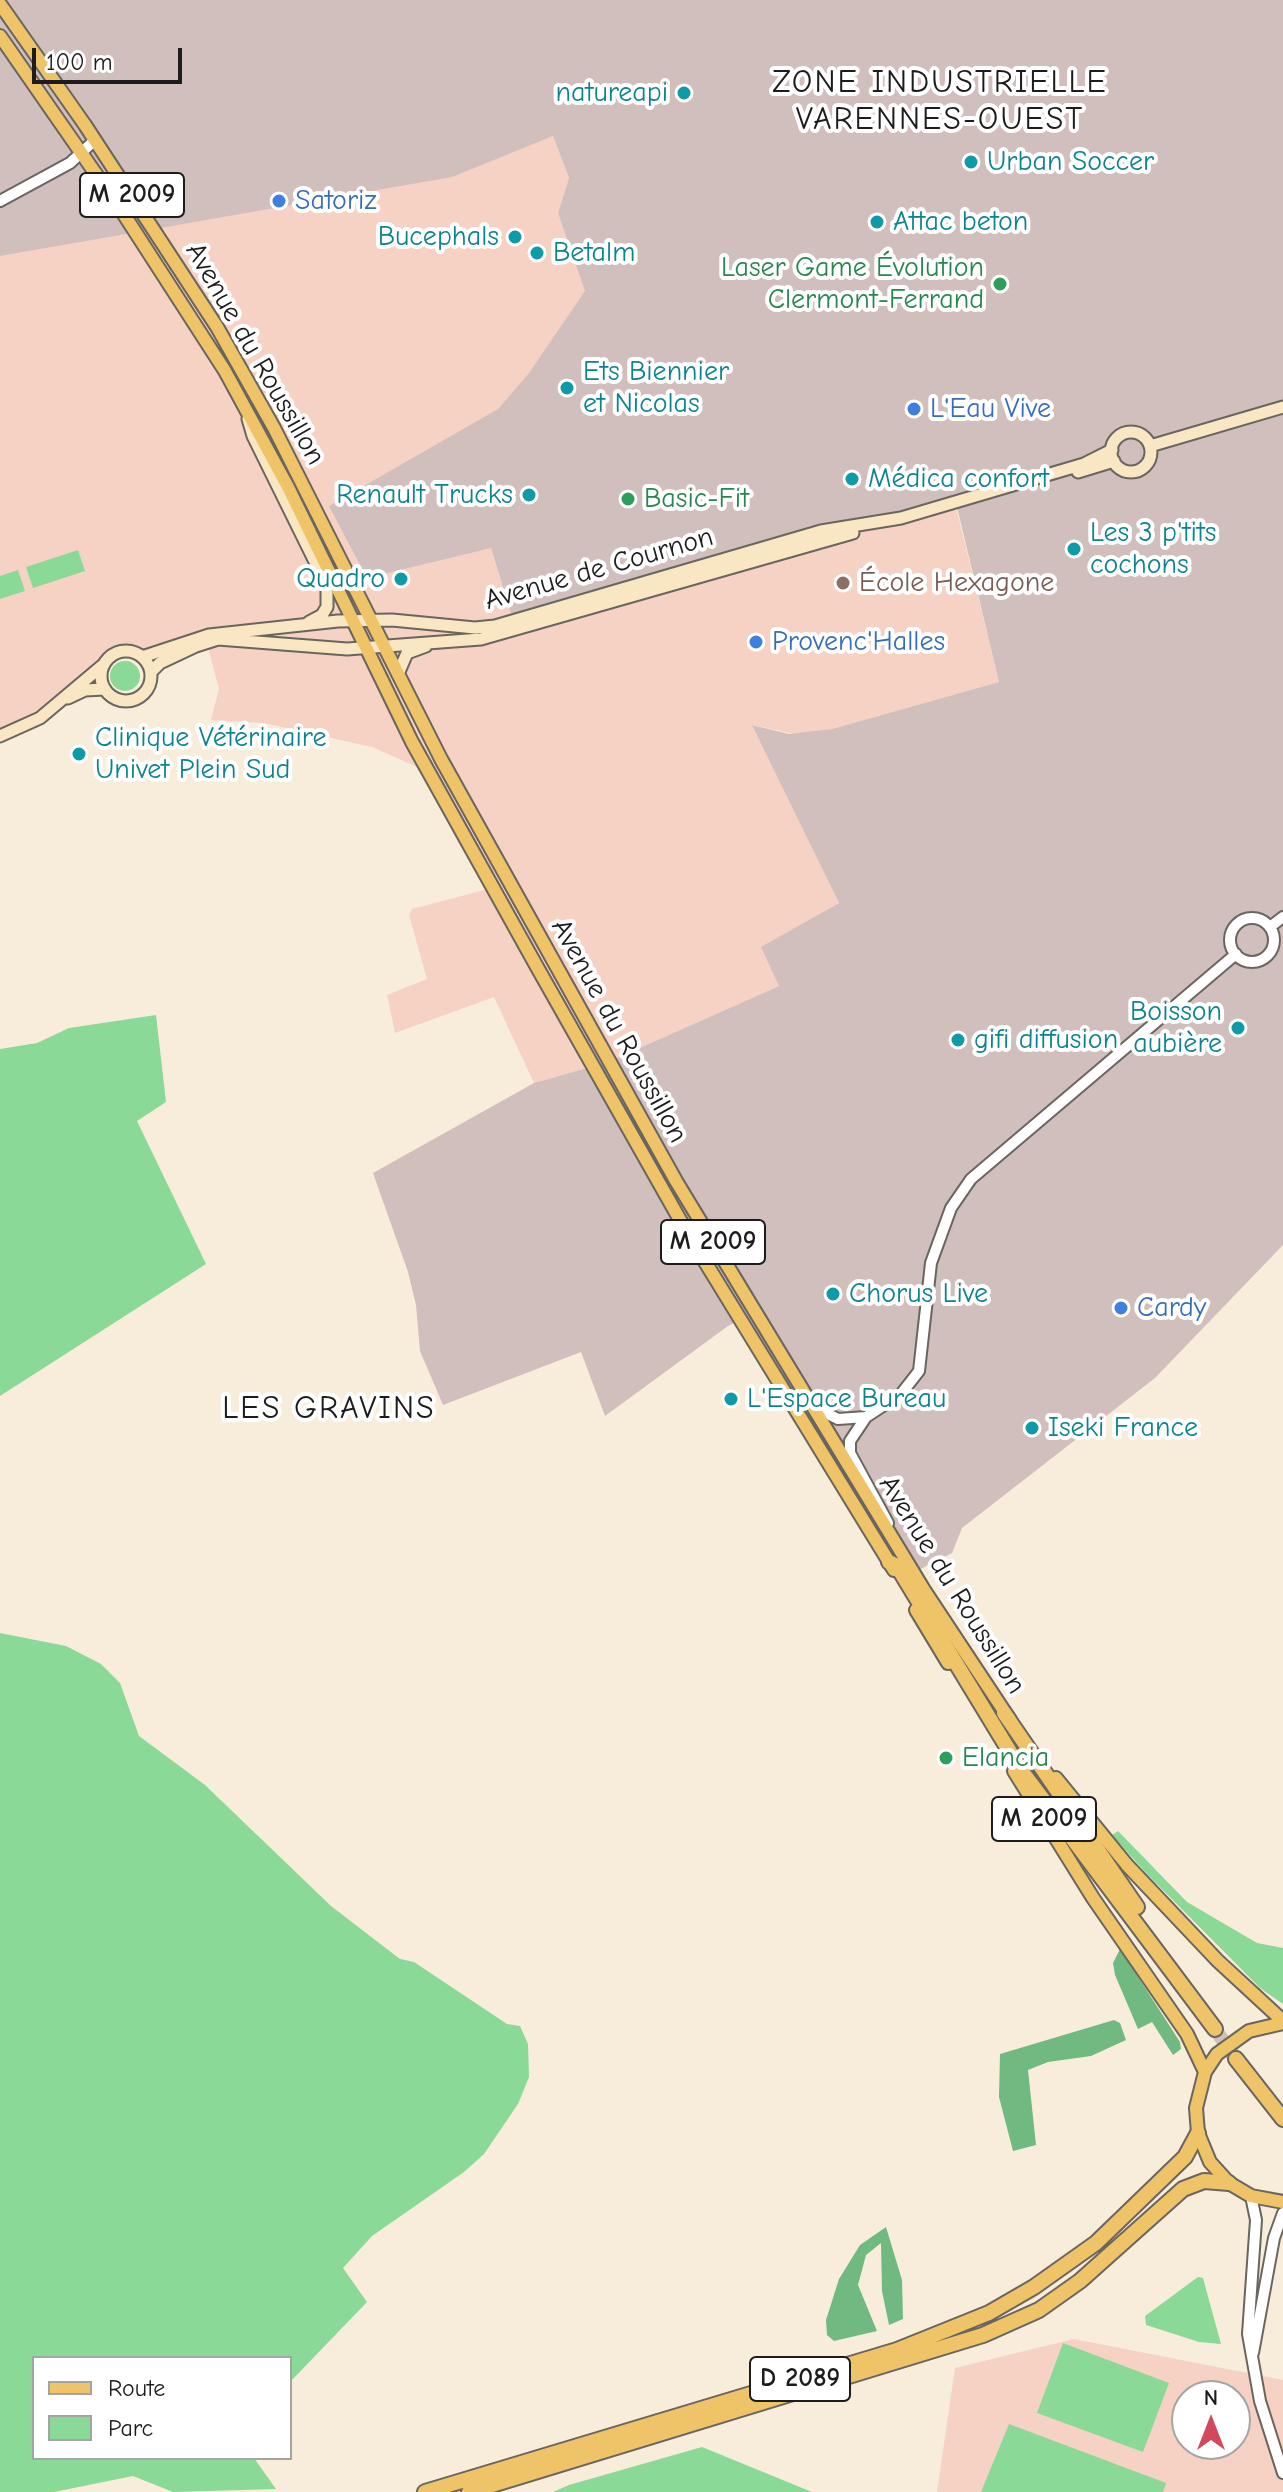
<!DOCTYPE html>
<meta charset="utf-8">
<style>
body{margin:0}
#map{position:relative;width:1283px;height:2492px;overflow:hidden;background:#f8ecdb;font-family:"Comic Neue",sans-serif}
canvas{display:block}
.legend{position:absolute;left:32px;top:2356px;width:260px;height:104px;box-sizing:border-box;background:#fff;border:2px solid #a4a4a4;margin:0;padding:10px 14px;list-style:none;font-size:24px;color:#1c1c1c}
.legend li{display:flex;align-items:center;gap:16px;height:40px}
.legend b{width:40px;border:2px solid #a4a4a4}
.north{position:absolute;left:1171px;top:2380px;width:80px;height:80px;box-sizing:border-box;background:#fff;border:2px solid #a4a4a4;border-radius:50%;rotate:0deg;font-size:22px;font-weight:700;line-height:32px;text-align:center;color:#1c1c1c}
.north::after{content:'';display:block;margin:auto;width:28px;height:36px;background:#d1495b;clip-path:polygon(50% 0,100% 100%,50% 72%,0 100%)}
.scale{position:absolute;left:32px;top:48px;width:150px;height:36px;box-sizing:border-box;border:4px solid #1c1c1c;border-top:0;padding-left:10px;font-size:24px;line-height:28px;white-space:nowrap;color:#1c1c1c;-webkit-text-stroke:6px #fff;paint-order:stroke}
</style>
<div id="map">
<canvas width="1283" height="2492"></canvas>
<ul class="legend">
<li><b style="height:10px;background:#efc469"></b>Route</li>
<li><b style="height:22px;background:#8bd997"></b>Parc</li>
</ul>
<div class="north">N</div>
<div class="scale">100 m</div>
</div>
<script>
const ctx = document.querySelector('canvas').getContext('2d');
ctx.lineJoin = 'round';
function paint(path, color) { ctx.fillStyle = color; ctx.fill(path, 'evenodd'); }
const shape = rows => new Path2D(rows.map(r => 'M' + r).join(''));
function stroke(path, color, width, dash) { ctx.strokeStyle = color; ctx.lineWidth = width; ctx.lineCap = dash ? 'butt' : 'round'; ctx.setLineDash(dash || []); ctx.stroke(path); }
function write(font, color, halo, rows, align = 'center') {
  ctx.font = font + ' "Comic Neue",sans-serif'; ctx.lineWidth = 8; ctx.setLineDash([]); ctx.textBaseline = 'middle'; ctx.strokeStyle = halo; ctx.fillStyle = color; for (const [text, x, y, turn = 0] of rows) {
    ctx.save(); ctx.translate(x, y); ctx.rotate((+turn || 0) * Math.PI / 180); ctx.textAlign = isNaN(turn) ? turn : align; if (halo) ctx.strokeText(text, 0, 0); ctx.fillText(text, 0, 0); ctx.restore();
  }
}
const built = shape([
 [0,36,452,176,553,136,569,178,558,213,586,291,529,373,498,409,466,430,491,548,512,615,874,529,955,503,999,682,832,729,799,735,753,725,839,903,762,947,779,986,608,1062,534,1083,494,997,395,1033,387,995,427,979,409,915,412,909,500,886,447,790,415,766,372,747,264,723,211,720,219,689,208,647,114,655,63,700,0,736],
 [1074,2339,1283,2380,1283,2492,937,2492,955,2368],
 [1187,2396,1235,2396,1235,2444,1187,2444]
]);
const industrial = shape([
 [0,0,1283,0,1283,1245,1155,1378,962,1528,952,1553,905,1577,746,1317,728,1326,605,1416,581,1352,443,1405,420,1351,416,1305,408,1272,373,1173,534,1083,608,1062,779,986,761,947,839,903,752,725,789,734,832,729,999,682,956,503,512,616,491,548,367,578,329,506,498,409,529,373,585,291,558,213,569,178,553,136,452,177,0,256]
]);
const green = shape([
 [78,550,85,571,33,588,26,567],
 [18,570,25,591,0,599,0,576],
 '110 676a15 15 0 1 1 30 0a15 15 0 1 1-30 0Z',
 [156,1015,166,1102,137,1121,206,1264,0,1396,0,1049,37,1043,69,1028],
 [0,1633,66,1646,101,1664,120,1683,139,1736,205,1785,331,1906,400,1959,414,1962,507,2024,520,2026,528,2044,529,2077,518,2104,484,2154,464,2172,372,2236,343,2268,367,2302,290,2382,290,2358,34,2358,34,2458,254,2458,276,2489,173,2492,133,2476,54,2492,0,2492],
 [1118,1831,1187,1902,1257,1943,1283,1948,1283,2004,1260,1988,1145,1872,1112,1835],
 [1198,2277,1203,2278,1221,2344,1199,2342,1146,2325,1145,2316],
 [1063,2343,1169,2383,1143,2452,1037,2413],
 [1009,2424,1166,2483,1163,2492,981,2492],
 [702,2447,812,2492,553,2492,569,2485]
]);
const forest = shape([
 [1120,1949,1180,2042,1181,2049,1173,2055,1152,2022,1138,2029,1115,1975,1113,1963],
 [1114,2020,1120,2023,1126,2040,1091,2056,1048,2062,1028,2070,1036,2145,1013,2151,999,2097,1000,2054],
 [886,2227,902,2280,903,2319,889,2325,882,2291,881,2243,866,2255,858,2285,877,2331,834,2341,827,2335,826,2320,839,2279,860,2245]
]);
const motorwayTunnel = shape([
 [1215,2029,1236,2059]
]);
const tertiary = shape([
 [0,201,70,163,95,140],
 '1230 940a22 22 0 1 1 44 0a22 22 0 1 1-44 0Z',
 [1270,927,1283,917],
 [812,1399,826,1413,838,1419,866,1417],
 [888,1523,850,1453,850,1441,866,1417,901,1394,919,1371,931,1263,951,1208,971,1179,1236,954],
 [1251,2196,1256,2220,1248,2334,1260,2401,1283,2473],
 [1253,2353,1274,2238,1283,2213]
]);
const secondary = shape([
 [248,419,253,436,327,586,327,607,322,615,309,622],
 '1111 452a20 20 0 1 1 40 0a20 20 0 1 1-40 0Z',
 [1150,446,1283,407],
 [1078,472,1114,461],
 '101 676a25 25 0 1 1 50 0a25 25 0 1 1-50 0Z',
 [142,657,209,635,338,621,392,620,475,628,495,626,821,531,901,518,1084,464,1112,450],
 [151,672,160,663,196,646,218,639,347,649,481,639,853,533],
 [398,674,407,653,426,646],
 [68,698,85,690,105,689],
 [0,736,40,718,103,665]
]);
const primary = shape([
 [0,4,85,125,217,327,274,428,441,759,676,1181,924,1590,1010,1720],
 [0,36,123,213,225,371,288,487,412,742,537,967,688,1234,894,1570],
 [916,1610,948,1663],
 [1014,1771,1093,1898,1187,2034,1205,2072],
 [1056,1778,1127,1865,1217,1960,1283,2021],
 [1283,2023,1249,2031,1217,2054,1205,2072,1196,2108,1198,2133,1210,2162,1229,2183,1251,2196,1283,2202]
]);
const trunk = shape([
 [425,2492,897,2350,989,2313,1034,2287,1096,2243,1185,2157,1198,2133],
 [469,2492,983,2335,1039,2310,1080,2281,1183,2189,1204,2181,1229,2183]
]);
const motorway = shape([
 [889,1562,897,1566,1021,1770,1215,2029],
 [1004,1713,1137,1907],
 [1236,2059,1283,2119]
]);
const markers = [
 [684,93,8,"#0f9aa8"],
 [971,162,8,"#0f9aa8"],
 [279,201,8,"#3f7fe0"],
 [877,222,8,"#0f9aa8"],
 [515,237,8,"#0f9aa8"],
 [537,253,8,"#0f9aa8"],
 [1000,284,8,"#2e9e5b"],
 [567,388,8,"#0f9aa8"],
 [914,409,8,"#3f7fe0"],
 [852,479,8,"#0f9aa8"],
 [529,495,8,"#0f9aa8"],
 [628,499,8,"#2e9e5b"],
 [1074,549,8,"#0f9aa8"],
 [401,579,8,"#0f9aa8"],
 [843,583,8,"#8d6e63"],
 [756,642,8,"#3f7fe0"],
 [79,754,8,"#0f9aa8"],
 [1238,1028,8,"#0f9aa8"],
 [958,1040,8,"#0f9aa8"],
 [833,1294,8,"#0f9aa8"],
 [1121,1308,8,"#3f7fe0"],
 [731,1399,8,"#0f9aa8"],
 [1032,1428,8,"#0f9aa8"],
 [946,1758,8,"#2e9e5b"]
];
const shields = [
 [132,195,104],
 [713,1242,104],
 [1044,1819,104],
 [800,2379,100]
];
const shieldNames = [
 ["M 2009",132,195],
 ["M 2009",713,1242],
 ["M 2009",1044,1819],
 ["D 2089",800,2379]
];
const cultureNames = [
 ["natureapi",668,93,"right"],
 ["Urban Soccer",987,162],
 ["Attac beton",893,222],
 ["Bucephals",499,237,"right"],
 ["Betalm",553,253],
 ["Ets Biennier",583,372],
 ["et Nicolas",583,404],
 ["Médica confort",868,479],
 ["Renault Trucks",513,495,"right"],
 ["Les 3 p'tits",1090,533],
 ["cochons",1090,565],
 ["Quadro",385,579,"right"],
 ["Clinique Vétérinaire",95,738],
 ["Univet Plein Sud",95,770],
 ["Boisson",1222,1012,"right"],
 ["aubière",1222,1044,"right"],
 ["gifi diffusion",974,1040],
 ["Chorus Live",849,1294],
 ["L'Espace Bureau",747,1399],
 ["Iseki France",1048,1428]
];
const shopNames = [
 ["Satoriz",295,201],
 ["L'Eau Vive",930,409],
 ["Provenc'Halles",772,642],
 ["Cardy",1137,1308]
];
const leisureNames = [
 ["Laser Game Évolution",984,268,"right"],
 ["Clermont-Ferrand",984,300,"right"],
 ["Basic-Fit",644,499],
 ["Elancia",962,1758]
];
const streetNames = [
 ["Avenue du Roussillon",255,354,60],
 ["Avenue de Cournon",599,569,-16],
 ["Avenue du Roussillon",619,1031,61],
 ["Avenue du Roussillon",952,1585,58]
];
const educationNames = [
 ["École Hexagone",859,583]
];
const quarterNames = [
 ["ZONE INDUSTRIELLE",940,83],
 ["VARENNES-OUEST",940,120],
 ["LES GRAVINS",329,1409]
];
paint(built, '#f5d2c3');
paint(industrial, '#d1bfbd');
paint(green, '#8bd997');
paint(forest, '#70b980');
stroke(motorwayTunnel, '#ccc2b5', 14, [14, 7]);
stroke(tertiary, '#69655f', 14);
stroke(secondary, '#69655f', 15);
stroke(primary, '#69655f', 16);
stroke(trunk, '#69655f', 18);
stroke(motorway, '#69655f', 18);
stroke(tertiary, '#fff', 10);
stroke(secondary, '#f9e7c3', 11);
stroke(primary, '#efc469', 12);
stroke(trunk, '#efc469', 14);
stroke(motorway, '#efc469', 14);
for (const [x, y, r, color] of markers) { const dot = new Path2D(); dot.arc(x, y, r, 0, 2 * Math.PI); ctx.fillStyle = color; ctx.fill(dot); stroke(dot, '#fff', 3); }
for (const [x, y, w] of shields) { const box = new Path2D(); box.roundRect(x - w / 2, y - 22, w, 44, 6); ctx.fillStyle = '#fff'; ctx.fill(box); stroke(box, '#1c1c1c', 2); }
write('bold 26px', '#1c1c1c', null, shieldNames);
write('28px', '#0d838f', '#fff', cultureNames, 'left');
write('28px', '#366cbe', '#fff', shopNames, 'left');
write('28px', '#27864d', '#fff', leisureNames, 'left');
write('28px', '#1c1c1c', '#fff', streetNames);
write('28px', '#785e54', '#fff', educationNames, 'left');
ctx.letterSpacing = '2px';
write('32px', '#1c1c1c', '#fff', quarterNames);
ctx.letterSpacing = '0px';
</script>
